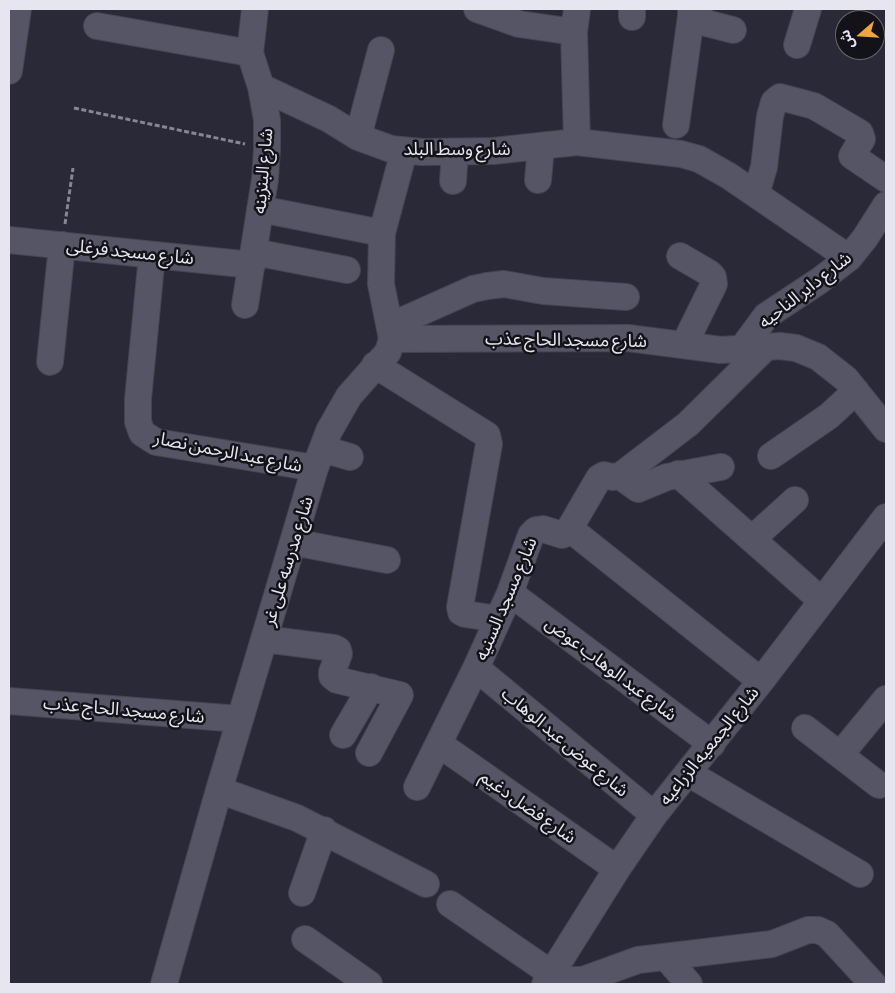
<!DOCTYPE html>
<meta charset="utf-8">
<style>
body{margin:0}
#map{position:relative;width:895px;height:993px;overflow:hidden;background:#2a2937;font-family:"Asap Condensed","Noto Sans Arabic",sans-serif}
canvas{display:block}
.frame{position:absolute;inset:0;border:10px solid #e7e6f0;pointer-events:none}
.north{position:absolute;left:835px;top:10px;width:50px;height:50px;box-sizing:border-box;background:#131219;border:1px solid #68676f;border-radius:50%;rotate:251deg;font-size:14px;font-weight:700;line-height:20px;text-align:center;color:#e7e6f0}
.north::after{content:'';display:block;margin:auto;width:18px;height:22px;background:#f0a63e;clip-path:polygon(50% 0,100% 100%,50% 72%,0 100%)}
</style>
<div id="map">
<canvas width="895" height="993"></canvas>
<div class="frame"></div>
<div class="north">ش</div>
</div>
<script>
const ctx = document.querySelector('canvas').getContext('2d');
ctx.lineJoin = 'round';
const shape = rows => new Path2D(rows.map(r => 'M' + r).join(''));
function stroke(path, color, width, dash) { ctx.strokeStyle = color; ctx.lineWidth = width; ctx.lineCap = dash ? 'butt' : 'round'; ctx.setLineDash(dash || []); ctx.stroke(path); }
function write(font, color, halo, rows, align = 'center') {
  ctx.font = font + ' "Asap Condensed","Noto Sans Arabic",sans-serif'; ctx.lineWidth = 5; ctx.setLineDash([]); ctx.textBaseline = 'middle'; ctx.strokeStyle = halo; ctx.fillStyle = color; for (const [text, x, y, turn = 0] of rows) {
    ctx.save(); ctx.translate(x, y); ctx.rotate((+turn || 0) * Math.PI / 180); ctx.textAlign = isNaN(turn) ? turn : align; if (halo) ctx.strokeText(text, 0, 0); ctx.fillText(text, 0, 0); ctx.restore();
  }
}
const path = shape([
 [74,108,245,144],
 [65,224,73,168]
]);
const minor = shape([
 [477,9,519,24,574,32],
 [632,9,632,17],
 [691,12,700,15,702,22,733,30],
 [97,26,250,53],
 [797,45,808,9],
 [9,71,18,9],
 [261,87,329,119,358,137,391,149,422,152,493,151,577,142,681,154,699,159,729,176,849,258],
 [676,125,692,9],
 [358,137,381,50],
 [577,142,574,32,577,9],
 [538,180,541,147],
 [453,181,455,152],
 [756,194,764,167,770,116,774,102,780,97,814,106,860,133,862,139,852,156,886,179],
 [260,209,382,233],
 [9,240,252,265],
 [254,252,347,270],
 [152,255,138,399,138,422,142,433,156,442,315,468],
 [680,256,709,273,713,277,714,284,684,345],
 [245,305,265,179,267,149,267,120,261,87,250,53,255,9],
 [390,326,473,289,487,286,504,284,543,291,626,297],
 [392,339,628,338,721,350,780,346,796,348,818,357,846,379,886,429],
 [741,350,766,316,819,281,849,258,865,238,886,205],
 [50,362,62,245],
 [375,365,487,435,489,444,460,607,461,612,465,614,498,619],
 [323,449,350,457],
 [771,456,829,416,856,391],
 [678,474,822,601],
 [620,476,638,489,667,477,721,467],
 [570,529,761,681],
 [752,539,795,500],
 [293,542,387,560],
 [510,593,712,744],
 [264,639,334,648,338,650,339,654,332,672,332,676,337,680,400,695,369,753],
 [476,668,654,815],
 [9,701,240,719],
 [805,728,879,785],
 [343,735,371,687],
 [439,744,617,869],
 [840,755,886,699],
 [688,773,860,874],
 [417,787,476,668,510,593,531,535,536,530,543,529,562,535,567,533,599,478,604,475,612,477,620,476,688,424,766,347],
 [219,790,297,818,426,884],
 [302,893,324,830],
 [450,904,552,974,568,980,583,980,638,960,772,944,808,930,818,930,827,934,873,984],
 [305,939,369,984],
 [666,957,689,984],
 [164,984,219,790,315,468,329,431,349,396,388,352,392,339,381,284,382,233,404,151],
 [545,984,617,869,654,815,761,681,886,517]
]);
const streetNames = [
 ["شارع وسط البلد",457,149],
 ["شارع البنزينه",263,171,-85],
 ["شارع مسجد فرغلى",130,252,6],
 ["شارع داير الناحيه",805,290,-38],
 ["شارع مسجد الحاج عذب",566,340,1],
 ["شارع عبد الرحمن نصار",228,452,11],
 ["شارع مدرسه على غر",288,561,-73],
 ["شارع مسجد السنيه",506,599,-67],
 ["شارع عبد الوهاب عوض",611,669,37],
 ["شارع مسجد الحاج عذب",124,710,5],
 ["شارع عوض عبد الوهاب",565,742,40],
 ["شارع الجمعيه الزراعيه",709,746,-51],
 ["شارع فضل دغيم",528,807,35]
];
stroke(minor, '#454450', 28);
stroke(path, '#878692', 3, [5, 2.5]);
stroke(minor, '#565566', 26);
write('18px', '#e7e6f0', '#131219', streetNames);
</script>
